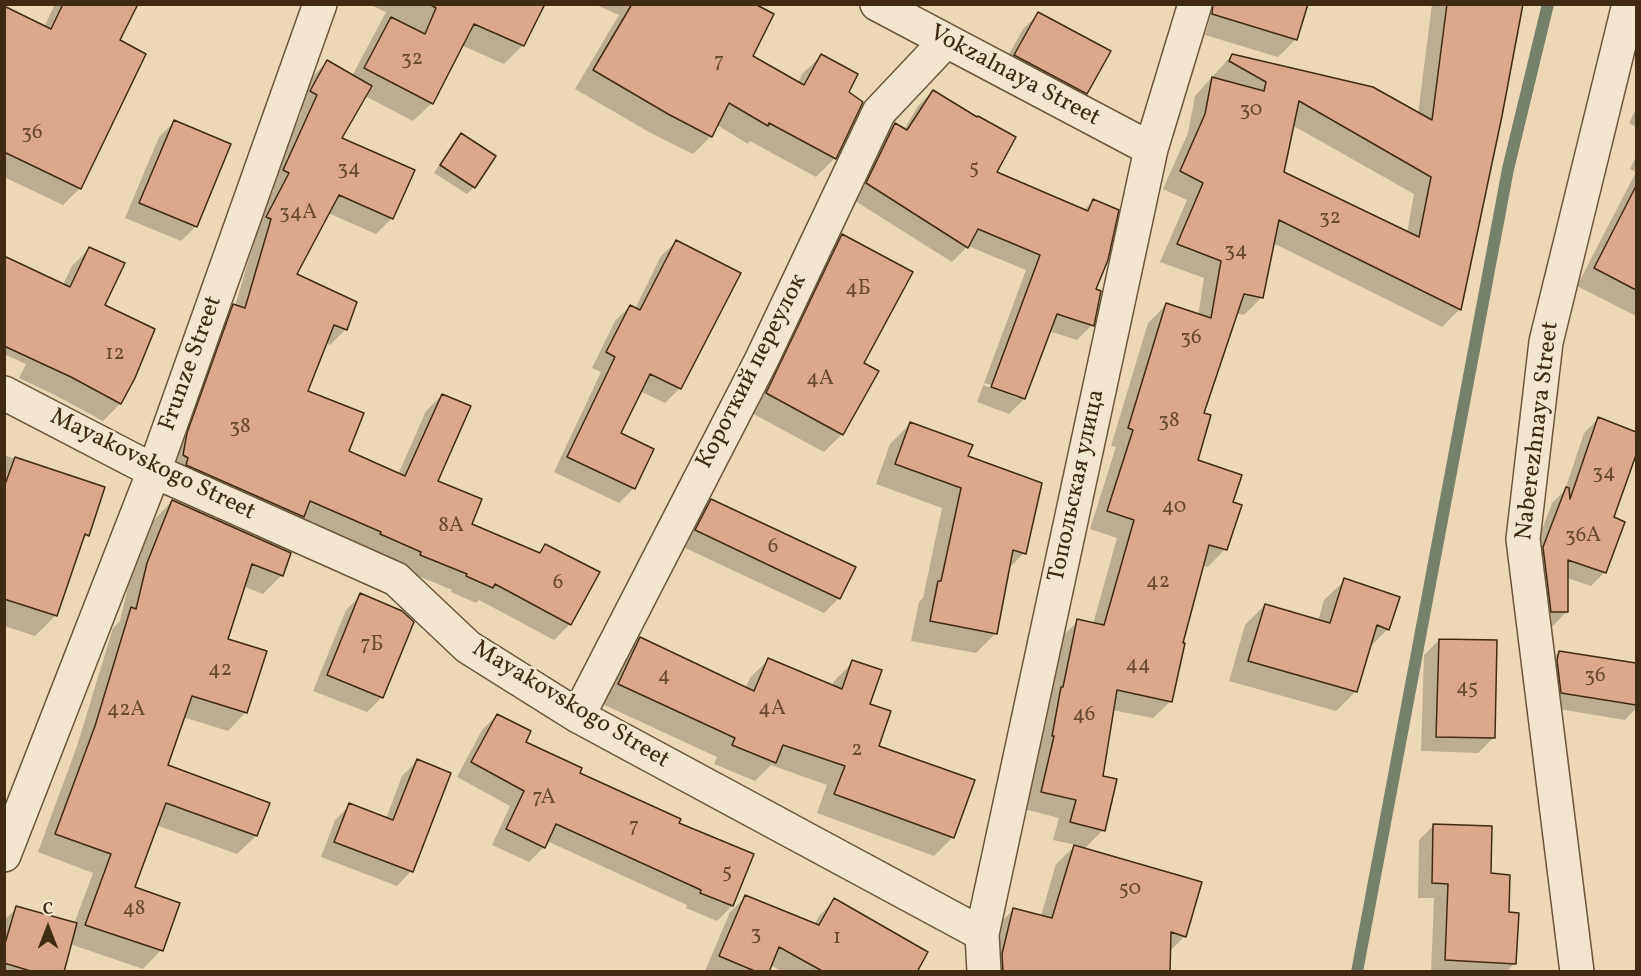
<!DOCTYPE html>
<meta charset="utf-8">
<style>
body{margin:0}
#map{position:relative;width:1641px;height:976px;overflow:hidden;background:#ecd8b4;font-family:Vollkorn,serif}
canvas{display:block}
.frame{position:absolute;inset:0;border:6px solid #412a12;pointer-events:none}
.north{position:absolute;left:18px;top:898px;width:60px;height:60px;-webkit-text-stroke:4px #f3e6ce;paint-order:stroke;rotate:0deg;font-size:16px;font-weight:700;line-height:24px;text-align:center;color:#412a12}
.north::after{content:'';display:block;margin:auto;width:21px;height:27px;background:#412a12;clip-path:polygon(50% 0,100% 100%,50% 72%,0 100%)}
</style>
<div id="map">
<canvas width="1641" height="976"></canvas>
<div class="frame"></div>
<div class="north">С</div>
</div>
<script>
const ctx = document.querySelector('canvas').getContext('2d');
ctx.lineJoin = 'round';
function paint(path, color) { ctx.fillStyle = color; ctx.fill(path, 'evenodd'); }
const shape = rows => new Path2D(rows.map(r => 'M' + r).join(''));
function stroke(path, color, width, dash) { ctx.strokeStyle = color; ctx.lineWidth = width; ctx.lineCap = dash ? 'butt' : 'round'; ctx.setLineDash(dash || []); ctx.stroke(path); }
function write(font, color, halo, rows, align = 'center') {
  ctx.font = font + ' Vollkorn,serif'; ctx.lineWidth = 5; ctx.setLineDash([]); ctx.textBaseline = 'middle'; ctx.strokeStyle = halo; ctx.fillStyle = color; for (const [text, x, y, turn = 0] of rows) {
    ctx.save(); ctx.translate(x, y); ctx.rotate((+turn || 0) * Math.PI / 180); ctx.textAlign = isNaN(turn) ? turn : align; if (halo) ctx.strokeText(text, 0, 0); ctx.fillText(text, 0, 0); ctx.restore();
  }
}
const shadow = shape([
 [55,4,137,4,118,41,80,188,63,205,4,177,4,8,44,27],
 [368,4,543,4,523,45,504,64,461,45,432,103,413,121,365,96,340,139,392,218,376,234,328,213,295,275,346,329,330,345,325,343,306,392,347,452,398,475,426,411,442,395,436,482,470,524,538,553,546,546,570,624,554,640,479,600,476,603,451,592,452,590,167,471,218,322,235,306,256,235,251,233,274,189,269,186,302,111,295,107,311,78,327,62,352,76,386,12],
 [594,4,752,4,751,56,798,83,802,74,821,56,847,93,835,158,816,177,750,141,748,144,717,125,711,136,693,154,649,132,575,89,619,15],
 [1214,4,1296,39,1278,57,1205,35],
 [1432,4,1522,4,1501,116,1459,310,1442,327,1273,243,1262,297,1244,315,1236,313,1202,414,1196,461,1231,503,1225,549,1208,567,1202,565,1181,644,1171,701,1153,718,1112,710,1101,777,1103,830,1084,849,1185,936,1167,954,1140,972,985,972,995,928,1013,910,1041,916,1056,864,1076,845,1053,840,1059,818,1024,809,1060,639,1078,621,1093,624,1117,538,1090,529,1116,447,1111,446,1148,323,1166,305,1198,316,1204,278,1160,262,1187,200,1163,189,1188,133,1195,96,1232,55,1418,114],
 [1292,125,1414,194,1407,233,1282,173],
 [1038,14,1086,93,1071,108,1000,71,1023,29],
 [933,91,995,173,1083,211,1093,201,1092,325,1077,340,1049,331,1024,399,1009,414,977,402,1026,270,968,246,952,262,852,199,880,139,895,125,904,130,918,106],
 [985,383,1018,395,1018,398,983,385],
 [1636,109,1636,127,1629,123],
 [174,122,196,226,181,241,125,218,159,137],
 [461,135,474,187,467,194,434,173,454,142],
 [1636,156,1636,316,1577,286,1636,172,1630,169],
 [842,236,862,363,842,434,824,452,748,411,824,254],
 [676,242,680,388,665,403,640,391,619,434,634,488,619,503,554,472,601,372,592,368,615,321,630,306,635,309,661,256],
 [89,249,103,305,134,378,120,404,103,421,53,394,19,378,26,364,4,354,4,258,63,285,72,266],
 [1598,419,1636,434,1636,451,1612,518,1605,572,1591,586,1567,578,1566,612,1553,626,1538,626,1530,562,1552,503,1565,490,1584,433],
 [910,424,966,457,1024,553,1008,569,996,633,976,653,911,641,919,602,923,598,942,508,876,484,890,444],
 [4,455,103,487,87,535,81,541,56,615,35,636,4,626],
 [172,501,282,575,263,594,243,586,226,640,246,712,228,731,183,717,167,766,256,836,237,854,156,825,133,888,161,950,143,969,70,944,60,972,4,972,4,920,17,908,74,924,93,873,38,852,77,746,113,628,120,621,129,583,154,520],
 [711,501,839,598,824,613,681,546,696,516],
 [1345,580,1388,629,1368,649,1356,691,1336,711,1229,681,1245,625,1265,605,1318,621,1324,600],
 [361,595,382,697,367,712,313,691,346,610],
 [640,639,745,689,750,678,769,659,832,686,834,681,853,662,868,705,877,747,953,837,934,856,817,813,827,785,771,765,755,781,714,764,717,757,600,703,621,658],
 [1439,640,1493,738,1478,753,1421,751,1424,655],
 [1559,652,1636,665,1636,708,1625,720,1547,707,1544,667],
 [497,715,524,742,578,773,732,906,717,921,686,908,687,905,547,841,544,847,529,862,492,845,510,806,457,777,482,730],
 [417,761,411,871,397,886,321,857,335,820,350,805,386,819,402,776],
 [1434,825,1489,875,1507,914,1515,963,1506,972,1431,972,1434,898,1418,898,1419,840],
 [745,897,814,925,820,915,835,900,915,972,783,972,770,965,767,972,705,971,730,912]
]);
const stream = shape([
 [1357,972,1508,169,1548,4]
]);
const building = shape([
 [63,4,138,4,120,40,146,54,81,189,4,152,4,6,51,29,63,4],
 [429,4,545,4,524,46,474,24,433,104,364,68,391,17,425,34,436,8,429,4],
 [632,4,755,4,774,14,753,56,804,85,821,54,858,74,849,92,863,102,836,159,769,123,768,126,729,103,712,137,668,114,593,70,632,4],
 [1213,4,1308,4,1297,40,1212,14,1213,4],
 [1447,4,1523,4,1502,116,1461,310,1279,220,1263,298,1244,294,1204,413,1211,415,1198,460,1242,475,1233,502,1242,505,1227,550,1209,545,1183,643,1185,643,1172,702,1117,690,1103,776,1117,779,1105,831,1070,822,1076,800,1041,792,1054,736,1052,736,1061,687,1063,687,1077,619,1104,625,1134,520,1107,511,1133,430,1128,428,1166,303,1211,318,1221,261,1177,244,1203,183,1180,171,1205,114,1212,77,1264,91,1266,82,1229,61,1232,54,1373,87,1432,120,1447,4],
 [1299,101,1431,177,1419,237,1284,172,1299,101],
 [1038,12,1111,51,1087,94,1014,55,1038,12],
 [327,60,372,86,342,138,415,170,393,219,339,195,297,274,357,302,347,330,334,325,308,391,364,413,349,451,405,476,442,394,471,406,438,481,482,499,472,524,540,553,545,544,600,572,571,625,495,584,493,588,466,576,467,574,420,555,421,552,380,534,381,532,310,501,304,517,186,465,188,458,183,455,187,433,233,304,245,308,271,219,266,217,289,173,283,170,317,95,310,91,327,60],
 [933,90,977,117,978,116,1016,137,997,172,1088,211,1093,199,1119,210,1108,260,1096,289,1101,291,1094,326,1057,314,1025,399,991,387,1040,255,978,229,968,248,866,183,895,123,907,130,933,90],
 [174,120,231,144,197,227,139,203,174,120],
 [461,133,496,156,475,188,440,165,461,133],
 [1636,186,1636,290,1594,268,1636,186],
 [842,234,913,272,864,363,879,371,843,435,766,393,842,234],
 [676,240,741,273,681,389,650,374,621,433,654,449,635,489,567,457,615,357,606,352,630,305,640,310,676,240],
 [89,247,125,263,105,305,155,329,135,378,121,404,71,377,4,346,4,256,70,287,89,247],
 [1598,417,1636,432,1636,455,1614,517,1625,522,1606,573,1568,560,1568,612,1551,612,1543,547,1566,487,1569,488,1570,499,1598,417],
 [910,422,973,445,968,456,1042,483,1026,554,1013,550,997,634,930,621,938,581,941,581,961,488,895,464,910,422],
 [15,457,105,487,89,536,85,534,57,616,4,599,4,487,15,457],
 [711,499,856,567,840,599,695,530,711,499],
 [172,500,291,553,283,576,252,564,228,639,267,651,247,713,192,696,168,765,270,803,257,836,166,803,135,887,180,903,163,951,85,925,111,854,55,834,95,726,131,607,136,609,147,563,172,500],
 [1344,578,1400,597,1389,630,1377,625,1357,692,1248,661,1265,604,1330,623,1344,578],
 [360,593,402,611,414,622,383,698,327,675,360,593],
 [640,637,754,691,768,658,842,689,852,660,882,670,870,704,891,711,879,746,975,780,954,838,834,794,845,766,783,745,776,763,732,745,735,738,618,684,640,637],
 [1439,639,1497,640,1495,738,1436,737,1439,639],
 [1559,651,1636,663,1636,705,1561,693,1557,660,1559,651],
 [497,714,531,731,526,742,582,768,580,773,681,819,679,823,754,854,733,906,700,893,701,890,556,824,545,848,506,829,524,791,471,762,497,714],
 [417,759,451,773,413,872,334,842,349,803,393,820,417,759],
 [1433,824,1492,826,1491,873,1510,875,1509,912,1519,913,1516,964,1445,960,1448,884,1432,883,1433,824],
 [1074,845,1202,882,1186,937,1171,932,1170,972,1003,972,1002,954,1013,908,1052,918,1074,845],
 [745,895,819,925,834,898,928,952,917,972,824,972,779,947,769,972,757,972,719,956,745,895],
 [16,906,77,923,64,972,34,972,4,963,4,947,16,906]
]);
const minor = shape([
 [877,4,1151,149],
 [4,393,154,471,396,579,468,647,578,716,982,934],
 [578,716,761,361,879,112,946,41],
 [4,855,154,471,320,4],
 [984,972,982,934,1151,149,1195,4],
 [1577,972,1523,539,1546,342,1629,4]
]);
const numberNames = [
 ["32",412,60],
 ["7",719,63],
 ["30",1251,111],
 ["36",32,134],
 ["5",974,169],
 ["34",349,170],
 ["34А",298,214],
 ["32",1330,219],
 ["34",1236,252],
 ["4Б",858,290],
 ["36",1191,339],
 ["12",115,355],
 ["4А",820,380],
 ["38",1169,422],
 ["38",240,428],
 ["34",1604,474],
 ["40",1174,508],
 ["8А",451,527],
 ["36А",1583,537],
 ["6",773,548],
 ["42",1158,583],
 ["6",558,584],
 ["7Б",372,646],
 ["44",1138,666],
 ["42",220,671],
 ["4",664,677],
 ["36",1595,677],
 ["45",1467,689],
 ["4А",772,710],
 ["42А",126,711],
 ["46",1084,716],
 ["2",857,751],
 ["7А",544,799],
 ["7",634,828],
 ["5",727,873],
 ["50",1130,890],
 ["48",134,910],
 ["3",756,935],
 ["1",837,939]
];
const streetNames = [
 ["Vokzalnaya Street",1014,77,28],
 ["Frunze Street",192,364,-70],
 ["Короткий переулок",753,372,-63],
 ["Naberezhnaya Street",1539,431,-83],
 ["Mayakovskogo Street",152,466,26],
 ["Топольская улица",1078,486,-78],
 ["Mayakovskogo Street",570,706,31]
];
paint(shadow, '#0003');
stroke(stream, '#76816c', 12);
paint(building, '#dca88b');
stroke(building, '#412a12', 1.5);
stroke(minor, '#6c563a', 36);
stroke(minor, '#f3e6ce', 33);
write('21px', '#684a30', null, numberNames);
write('24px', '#412a12', '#f3e6ce', streetNames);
</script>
